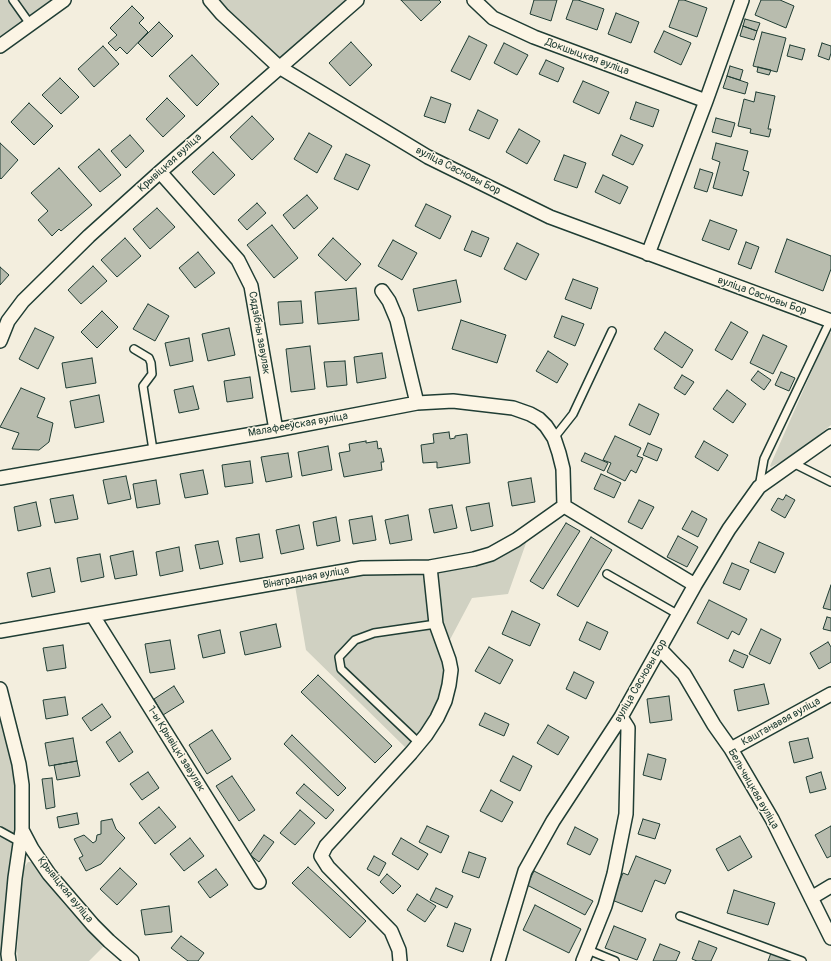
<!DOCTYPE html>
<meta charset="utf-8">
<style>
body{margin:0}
canvas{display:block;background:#f3eede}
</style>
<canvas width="831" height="961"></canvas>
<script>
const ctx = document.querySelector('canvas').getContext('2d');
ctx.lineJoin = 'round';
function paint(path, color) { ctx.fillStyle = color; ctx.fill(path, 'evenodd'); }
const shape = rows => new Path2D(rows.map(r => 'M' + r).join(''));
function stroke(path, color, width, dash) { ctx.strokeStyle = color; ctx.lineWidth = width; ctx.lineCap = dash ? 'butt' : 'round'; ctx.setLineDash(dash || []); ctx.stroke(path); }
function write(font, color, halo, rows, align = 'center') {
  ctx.font = font + ' Pangolin,sans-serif'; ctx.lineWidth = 3; ctx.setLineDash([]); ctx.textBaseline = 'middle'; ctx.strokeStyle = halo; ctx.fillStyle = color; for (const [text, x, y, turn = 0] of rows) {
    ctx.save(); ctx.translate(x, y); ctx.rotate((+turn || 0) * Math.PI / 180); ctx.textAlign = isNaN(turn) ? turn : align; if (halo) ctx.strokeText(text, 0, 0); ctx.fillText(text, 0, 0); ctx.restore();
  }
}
const green = shape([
 [0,0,64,0,0,46],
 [210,0,357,0,279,67],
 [829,332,831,333,831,425,796,454,771,467,770,466],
 [531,529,508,594,472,598,445,649,449,685,411,753,306,650,294,580,474,559],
 [0,689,19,764,9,961,0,961],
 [28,862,33,862,37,867,63,903,103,947,89,961,18,961,17,950,23,872,25,866]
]);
const building = shape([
 [401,0,439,0,441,2,421,21,401,0],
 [534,0,557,0,551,21,530,14,534,0],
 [573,0,578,0,604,9,597,30,566,19,573,0],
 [679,0,684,0,707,8,697,37,669,27,679,0],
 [761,0,780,0,794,6,786,28,755,15,761,0],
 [132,6,144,18,139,23,148,32,127,54,120,47,116,51,108,43,117,35,110,28,132,6],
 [616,13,639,22,631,43,608,34,616,13],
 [745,19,760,23,757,31,743,26,745,19],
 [159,22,173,36,152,57,138,43,159,22],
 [743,26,757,31,754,40,740,36,743,26],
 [664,31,691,43,681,65,654,52,664,31],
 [762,32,786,38,777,72,753,66,762,32],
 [469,36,487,45,470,80,451,71,469,36],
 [351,42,372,65,350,86,329,63,351,42],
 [504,43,528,55,517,75,494,63,504,43],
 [822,43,831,46,831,53,829,60,818,56,822,43],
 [790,45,805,49,802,60,787,56,790,45],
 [103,46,119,64,94,87,78,69,103,46],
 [192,55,219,84,197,106,169,76,192,55],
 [546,60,564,68,558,82,539,74,546,60],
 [730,66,743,70,740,80,727,76,730,66],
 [758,67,771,70,769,75,757,72,758,67],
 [727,76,748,83,745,94,723,88,727,76],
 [60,78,79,97,61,114,42,95,60,78],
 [583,81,609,92,599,114,573,102,583,81],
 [756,92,775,96,768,129,771,129,769,137,750,133,751,129,738,126,744,99,754,102,756,92],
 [431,97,451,104,445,123,424,116,431,97],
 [167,98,185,116,163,137,146,119,167,98],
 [636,102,659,110,653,127,630,119,636,102],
 [29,103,53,126,34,145,11,122,29,103],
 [478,110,498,120,489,139,469,130,478,110],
 [252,116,274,139,252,160,230,137,252,116],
 [716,118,735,123,731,137,712,132,716,118],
 [519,129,540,141,527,164,506,152,519,129],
 [309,133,332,146,317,173,294,159,309,133],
 [130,135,144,151,126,168,111,151,130,135],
 [621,135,643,145,633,165,612,155,621,135],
 [0,143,18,160,1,179,0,178,0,143],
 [716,143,748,151,743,170,749,172,742,196,713,188,720,162,712,159,716,143],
 [99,149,121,175,100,192,78,167,99,149],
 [213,152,235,175,214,195,192,172,213,152],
 [346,154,370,165,358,190,334,179,346,154],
 [564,155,586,163,577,188,554,180,564,155],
 [59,168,92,205,61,231,59,229,52,236,38,220,48,211,31,193,59,168],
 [700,169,713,173,707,192,694,188,700,169],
 [603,175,628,187,620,204,595,192,603,175],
 [307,195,318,208,294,229,283,215,307,195],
 [257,203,266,213,247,230,238,220,257,203],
 [426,204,451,216,440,239,415,226,426,204],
 [157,208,175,227,150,249,133,229,157,208],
 [710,220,737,230,729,250,702,240,710,220],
 [272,225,298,258,274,278,247,245,272,225],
 [472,231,489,238,481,257,464,250,472,231],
 [125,238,141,256,117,277,101,260,125,238],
 [333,238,361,264,346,281,318,255,333,238],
 [787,239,831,256,831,269,823,291,775,272,787,239],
 [393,240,417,253,402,280,378,266,393,240],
 [746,242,759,247,751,269,738,264,746,242],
 [517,243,539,254,526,280,504,269,517,243],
 [198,252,215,273,195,288,179,268,198,252],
 [93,266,107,281,81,304,68,290,93,266],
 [0,267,9,275,0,285,0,267],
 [573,279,598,288,591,309,565,299,573,279],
 [456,280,461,302,418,311,413,289,456,280],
 [356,288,359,320,318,324,315,292,356,288],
 [301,301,303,323,280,325,278,302,301,301],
 [148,304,169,316,155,341,133,329,148,304],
 [102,311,118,327,97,348,81,332,102,311],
 [562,316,584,324,575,346,554,337,562,316],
 [461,320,506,335,497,363,452,349,461,320],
 [731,322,748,332,732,360,715,350,731,322],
 [35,328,54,337,38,369,19,359,35,328],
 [229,328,235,355,208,361,202,334,229,328],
 [665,332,693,350,682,368,654,349,665,332],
 [763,335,787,346,773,374,750,363,763,335],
 [189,338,193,361,170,366,165,343,189,338],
 [310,346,315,389,291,392,286,349,310,346],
 [548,351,568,364,557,383,536,371,548,351],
 [382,353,386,378,357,383,354,357,382,353],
 [92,358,96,383,66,388,62,363,92,358],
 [345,361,347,385,327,387,324,362,345,361],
 [758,371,771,380,764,390,751,380,758,371],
 [781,372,795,378,789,391,775,385,781,372],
 [682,375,694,382,685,395,674,388,682,375],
 [250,377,253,398,227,402,224,381,250,377],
 [193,386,199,409,179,413,174,390,193,386],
 [21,388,45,398,37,417,53,423,49,442,39,450,12,449,19,433,0,427,21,388],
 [727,390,746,404,733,423,713,409,727,390],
 [99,395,104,422,75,428,70,401,99,395],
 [639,404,659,414,650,435,629,425,639,404],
 [449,432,450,439,455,438,455,436,467,434,470,463,437,468,437,462,423,463,421,445,434,443,433,434,449,432],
 [615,436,641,448,637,456,643,458,636,473,631,470,625,481,607,472,611,463,603,460,615,436],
 [366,441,366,443,377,441,378,449,381,448,384,462,381,462,382,470,344,477,339,453,350,451,349,444,366,441],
 [704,441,728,455,718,471,695,457,704,441],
 [648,443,662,449,657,461,643,455,648,443],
 [328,446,332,470,302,476,298,452,328,446],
 [288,453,292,477,266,482,261,457,288,453],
 [585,453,608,463,604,471,581,461,585,453],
 [250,461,253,483,225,487,222,465,250,461],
 [203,470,208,494,185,498,180,474,203,470],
 [601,474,621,483,614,498,594,489,601,474],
 [126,476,131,499,108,504,103,480,126,476],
 [531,478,535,502,512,506,508,482,531,478],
 [156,480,160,504,137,508,133,484,156,480],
 [73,495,78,519,55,523,50,499,73,495],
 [786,495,795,500,785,518,771,510,778,498,783,500,786,495],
 [639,500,654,507,642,529,628,522,639,500],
 [36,502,41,526,18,531,14,507,36,502],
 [489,503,493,526,471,531,466,507,489,503],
 [452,505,457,528,434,533,429,509,452,505],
 [692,511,707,519,698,537,682,529,692,511],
 [408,515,412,540,390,544,385,520,408,515],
 [372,516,376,540,353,544,349,520,372,516],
 [336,517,340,541,317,546,313,522,336,517],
 [566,523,580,531,543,589,530,581,566,523],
 [299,525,304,549,281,554,276,530,299,525],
 [259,534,263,558,240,562,236,538,259,534],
 [678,536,698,547,687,567,667,557,678,536],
 [591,537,612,550,578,607,557,595,591,537],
 [218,541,223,564,200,569,195,545,218,541],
 [759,542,784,553,775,573,750,562,759,542],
 [179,547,183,571,160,576,156,552,179,547],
 [133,551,137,575,115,579,110,556,133,551],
 [100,554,104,577,81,582,77,558,100,554],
 [732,563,749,570,740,590,723,583,732,563],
 [50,568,55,592,32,597,27,573,50,568],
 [831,585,831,610,823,608,831,585],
 [709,600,747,619,739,635,732,631,728,639,697,623,709,600],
 [512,611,540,624,530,646,502,634,512,611],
 [827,617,831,618,831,631,823,629,827,617],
 [587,622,608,632,600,650,579,640,587,622],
 [276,624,281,647,245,655,240,632,276,624],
 [761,629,781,639,770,664,749,654,761,629],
 [220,630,225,653,203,658,198,635,220,630],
 [170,640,175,669,150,673,145,644,170,640],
 [828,642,831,647,831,662,819,669,810,653,828,642],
 [63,645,66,668,47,671,43,648,63,645],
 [489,647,513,660,500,684,475,671,489,647],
 [734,650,748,656,743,668,729,661,734,650],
 [574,672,594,682,586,699,566,689,574,672],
 [318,675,392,746,375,763,301,692,318,675],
 [764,684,769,704,738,711,734,690,764,684],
 [174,686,184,702,163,715,154,699,174,686],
 [669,696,672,720,650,723,647,699,669,696],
 [65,697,68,715,46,719,43,700,65,697],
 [102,704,111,717,91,731,82,718,102,704],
 [485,713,509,724,504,736,479,725,485,713],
 [548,725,569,737,558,755,537,743,548,725],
 [212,730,231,759,207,774,189,745,212,730],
 [120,732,133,752,119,762,106,742,120,732],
 [292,735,346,788,338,796,284,744,292,735],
 [73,738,77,761,49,766,45,743,73,738],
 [808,738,813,758,794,763,789,742,808,738],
 [648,754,666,759,661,780,643,775,648,754],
 [513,756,532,766,520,791,500,781,513,756],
 [77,761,80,776,57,780,54,765,77,761],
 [148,772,159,788,142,800,130,784,148,772],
 [821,772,826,789,810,793,806,777,821,772],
 [232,776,255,810,239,821,216,786,232,776],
 [52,778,55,807,46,809,42,779,52,778],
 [304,784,334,810,326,819,296,793,304,784],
 [491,790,513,802,502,822,480,811,491,790],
 [159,807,176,827,155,844,139,823,159,807],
 [300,810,315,823,295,845,280,833,300,810],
 [77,813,79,824,59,828,57,817,77,813],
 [112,819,116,829,125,838,101,864,86,871,79,858,83,856,74,839,84,835,93,843,96,841,97,835,101,834,101,821,112,819],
 [643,819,660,824,655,839,638,834,643,819],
 [427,826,449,836,441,853,419,842,427,826],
 [831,826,831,856,827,858,815,835,831,826],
 [575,827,598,839,590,855,567,844,575,827],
 [264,835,274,842,259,862,250,855,264,835],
 [740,836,752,857,728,871,716,849,740,836],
 [190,838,204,856,184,871,170,854,190,838],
 [401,838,428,854,418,870,392,854,401,838],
 [469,852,486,858,479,878,462,872,469,852],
 [374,856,386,863,379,876,367,869,374,856],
 [636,856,671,870,665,884,655,880,642,912,612,900,623,873,628,875,636,856],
 [308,867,366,921,350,938,292,883,308,867],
 [120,868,137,884,117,905,100,889,120,868],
 [216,869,228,885,210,898,198,882,216,869],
 [534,871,593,901,585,915,527,885,534,871],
 [387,874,401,886,393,894,380,882,387,874],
 [436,888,453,896,447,908,430,900,436,888],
 [734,890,775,903,768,925,727,913,734,890],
 [417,894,436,906,425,922,407,910,417,894],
 [535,905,581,929,569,953,523,930,535,905],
 [169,906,172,932,145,935,141,910,169,906],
 [455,923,471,929,463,952,447,946,455,923],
 [614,926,646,939,637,960,605,948,614,926],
 [181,936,204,953,198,961,188,961,171,948,181,936],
 [699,941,717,948,711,961,697,961,692,959,699,941],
 [660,944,680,952,676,961,653,961,660,944],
 [771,953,794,961,768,961,771,953]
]);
const service = shape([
 [13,0,30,24],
 [134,349,149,358,151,363,152,374,143,386,153,450],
 [554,438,573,414,612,331],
 [793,463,831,482],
 [759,487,764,459,830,321],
 [607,574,679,615],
 [419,743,341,669,339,657,355,640,374,633,436,624],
 [0,831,20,842],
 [680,916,802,961],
 [588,950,615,961]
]);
const minor = shape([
 [210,0,222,14,279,67,428,157,550,217,831,321],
 [474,0,493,18,534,37,706,101],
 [0,46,64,0],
 [160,172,238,260,251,286,276,430],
 [648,254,706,101,742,0],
 [382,291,389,301,397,320,417,403],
 [0,341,8,321,23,301,89,236,160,172,357,0],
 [0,478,276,430,417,403,453,401,513,408,530,414,539,419,546,426,554,438,559,453,563,469,564,506,516,540,491,554,474,559,430,567,362,568,0,631],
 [564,506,695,585],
 [93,616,259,882],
 [660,649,684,674,714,725,731,749,772,819,831,938],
 [0,689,19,764,22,785,22,830,32,849,49,874,93,925,109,941,132,961],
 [731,749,831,694],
 [811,898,831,886],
 [9,961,8,954,15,878,22,830],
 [400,961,399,950,391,931,328,867,321,856,326,846,411,753,426,735,437,718,445,701,449,685,451,670,449,660,436,624,430,567],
 [498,961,525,871,553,821,621,717,695,585,729,529,759,487,831,436],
 [583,961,605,906,614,874,626,814,628,728,621,717]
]);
const streetNames = [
 ["Докшыцкая вуліца",587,57,20],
 ["Крывіцкая вуліца",170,163,-42],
 ["вуліца Сасновы Бор",458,171,27],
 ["вуліца Сасновы Бор",762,296,20],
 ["Сядзібны завулак",259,333,80],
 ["Малафееўская вуліца",298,425,-10],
 ["Вінаградная вуліца",306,578,-10],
 ["вуліца Сасновы Бор",641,681,-60],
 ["Каштанавая вуліца",781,722,-29],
 ["1-ы Крывіцкі завулак",176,749,58],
 ["Бельчыцкая вуліца",753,789,60],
 ["Крывіцкая вуліца",65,890,51]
];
paint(green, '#d0d1c2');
paint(building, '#b8bcae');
stroke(building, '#1f3d34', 1);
stroke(service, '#1f3d34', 10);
stroke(minor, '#1f3d34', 16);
stroke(service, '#fcf5e5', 7);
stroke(minor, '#fcf5e5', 13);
write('11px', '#1f3d34', '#fcf5e5', streetNames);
</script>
